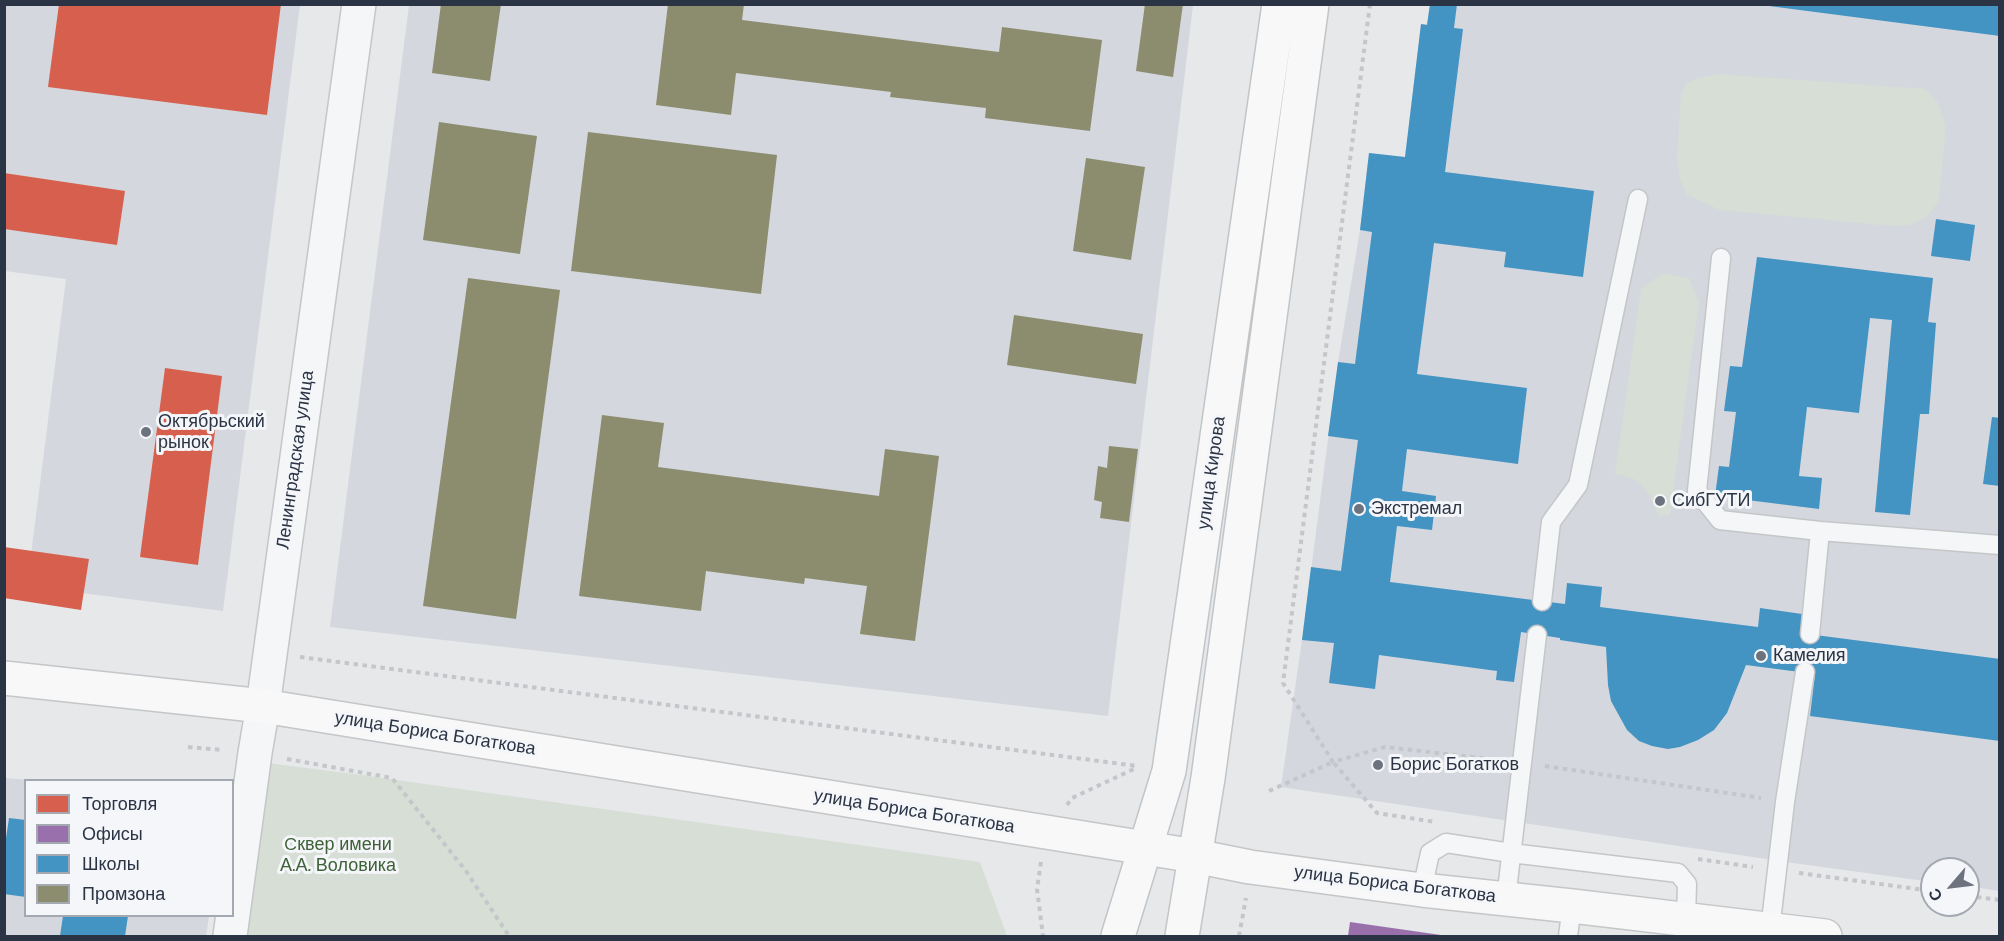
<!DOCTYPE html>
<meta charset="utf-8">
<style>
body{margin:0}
#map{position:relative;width:2004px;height:941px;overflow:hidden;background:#e6e8ea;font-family:"DM Sans",sans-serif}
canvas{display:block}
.frame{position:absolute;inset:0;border:6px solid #2b3445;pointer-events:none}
.legend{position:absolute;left:24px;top:779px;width:210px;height:138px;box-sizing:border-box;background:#f4f6f9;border:2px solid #a4a8b1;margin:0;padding:8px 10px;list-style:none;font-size:18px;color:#2b3445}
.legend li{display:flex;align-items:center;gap:12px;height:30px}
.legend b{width:30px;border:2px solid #a4a8b1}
.north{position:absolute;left:1920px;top:857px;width:60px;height:60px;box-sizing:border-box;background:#f4f6f9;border:2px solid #a4a8b1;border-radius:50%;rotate:242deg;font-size:16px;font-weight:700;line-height:24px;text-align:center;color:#2b3445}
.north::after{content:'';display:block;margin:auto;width:21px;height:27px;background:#6c737f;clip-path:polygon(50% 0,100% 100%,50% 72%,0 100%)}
</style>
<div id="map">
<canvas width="2004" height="941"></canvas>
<div class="frame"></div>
<ul class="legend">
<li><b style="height:16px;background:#d6604d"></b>Торговля</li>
<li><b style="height:16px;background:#9970ab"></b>Офисы</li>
<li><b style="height:16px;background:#4393c3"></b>Школы</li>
<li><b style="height:16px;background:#8c8c6e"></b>Промзона</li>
</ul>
<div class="north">С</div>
</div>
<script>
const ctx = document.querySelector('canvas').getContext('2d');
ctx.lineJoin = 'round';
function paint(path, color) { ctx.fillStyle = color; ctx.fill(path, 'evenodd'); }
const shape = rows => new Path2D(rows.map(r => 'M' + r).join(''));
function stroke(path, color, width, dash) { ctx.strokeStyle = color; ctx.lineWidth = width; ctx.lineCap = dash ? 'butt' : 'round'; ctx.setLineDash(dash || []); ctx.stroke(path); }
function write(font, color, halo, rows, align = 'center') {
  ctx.font = font + ' "DM Sans",sans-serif'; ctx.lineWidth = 6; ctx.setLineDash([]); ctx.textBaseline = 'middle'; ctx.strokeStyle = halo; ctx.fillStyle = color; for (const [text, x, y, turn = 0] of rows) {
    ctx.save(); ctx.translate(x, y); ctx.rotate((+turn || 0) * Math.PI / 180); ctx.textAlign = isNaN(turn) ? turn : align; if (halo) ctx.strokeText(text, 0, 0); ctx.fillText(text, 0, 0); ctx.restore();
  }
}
const built = shape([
 [5,5,300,5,223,611,27,586,66,279,5,271],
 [409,5,1193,5,1108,716,330,627],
 [1430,5,1999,5,1999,891,1968,886,1968,869,1932,869,1932,882,1793,863,1281,787,1302,640,1338,362,1360,230,1369,153,1405,157,1421,24,1427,24],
 [5,778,30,780,26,780,26,916,209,916,206,936,5,936]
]);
const green = shape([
 [1719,74,1926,89,1938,103,1946,126,1939,201,1927,217,1910,225,1890,226,1720,210,1687,195,1680,180,1677,157,1681,95,1686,83,1699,78],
 [1662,273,1689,278,1699,302,1670,515,1658,516,1648,492,1634,479,1615,474,1641,289],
 [267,763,361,775,980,862,1007,936,245,936]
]);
const shops = shape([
 [59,4,281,4,267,115,48,87],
 [4,173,125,191,117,245,4,229],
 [165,368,222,376,198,565,140,557],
 [4,547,89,559,81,610,4,598]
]);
const offices = shape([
 [1350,922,1441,935,1441,936,1348,936]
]);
const schools = shape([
 [1430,4,1457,4,1454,28,1463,29,1445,172,1594,191,1583,277,1504,267,1506,252,1434,243,1417,374,1527,388,1518,464,1407,449,1402,491,1436,496,1432,530,1397,526,1390,582,1565,604,1567,583,1602,587,1600,607,1758,627,1760,608,1802,614,1800,633,2000,659,2000,741,1810,716,1815,674,1746,665,1727,713,1714,730,1698,740,1680,747,1668,749,1652,746,1639,741,1627,730,1611,701,1608,685,1606,647,1560,640,1560,638,1521,632,1514,682,1496,680,1497,671,1379,655,1375,689,1329,683,1334,643,1302,640,1311,567,1341,571,1358,440,1328,436,1338,362,1355,364,1372,232,1360,230,1369,153,1405,157,1421,24,1427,25],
 [1769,4,2000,4,2000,36,1769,6],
 [1936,219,1975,225,1970,261,1931,256],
 [1757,257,1933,278,1928,322,1936,323,1929,414,1920,414,1910,515,1875,512,1892,320,1870,318,1859,413,1807,407,1799,476,1822,478,1819,509,1715,496,1719,466,1729,467,1736,412,1724,411,1730,366,1742,367],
 [1992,417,2000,418,2000,486,1983,484],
 [9,818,26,820,26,897,4,894,4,852],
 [63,916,128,916,125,936,60,936]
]);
const industry = shape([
 [441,4,501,4,490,81,432,73],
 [668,4,744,4,742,20,999,52,1002,27,1102,40,1090,131,985,118,986,108,890,97,891,92,736,73,731,115,656,105],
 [1145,4,1183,4,1173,77,1136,71],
 [439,122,537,136,520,254,423,240],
 [588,132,777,155,761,294,571,271],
 [1086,158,1145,167,1131,260,1073,251],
 [468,278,560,290,516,619,423,606],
 [1014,315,1143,334,1136,384,1007,365],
 [602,415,664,423,658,467,879,496,885,449,939,456,915,641,860,634,867,586,805,578,804,584,706,571,701,611,579,596],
 [1109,446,1138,449,1129,522,1100,518,1102,502,1094,500,1098,466,1107,468]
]);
const path = shape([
 [1370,4,1283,683,1333,762,1385,747,1499,760],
 [300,657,1137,766],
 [188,747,223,750],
 [287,759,392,778,466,871,509,936],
 [1545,766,1761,798],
 [1269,791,1333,762,1377,813,1435,822],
 [1067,805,1072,798,1136,768],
 [1698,859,1753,867],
 [1041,862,1037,889,1043,936],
 [1799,873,1932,891],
 [1968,896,2000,900],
 [1239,936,1246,898]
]);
const lane = shape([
 [1721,258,1697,491,1720,520,1820,531,2000,545],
 [1542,601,1551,522,1578,485,1638,199],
 [1810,634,1820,531],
 [1422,890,1430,853,1446,843,1511,853,1678,873,1687,884,1686,919],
 [1506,899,1537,635],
 [1770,930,1785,802,1805,672],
 [1568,936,1572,906]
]);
const street = shape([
 [230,936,255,753,263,706,359,4]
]);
const secondary = shape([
 [4,678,263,706,1195,856,1250,867,1422,890,1572,906,1825,936]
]);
const primary = shape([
 [1118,936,1169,771,1279,4],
 [1182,936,1208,778,1312,4]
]);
const markers = [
 [146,432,6,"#6c737f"],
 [1660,501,6,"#6c737f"],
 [1359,509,6,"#6c737f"],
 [1761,656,6,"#6c737f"],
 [1378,765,6,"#6c737f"]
];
const poiNames = [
 ["Октябрьский",158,422],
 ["рынок",158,443],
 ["СибГУТИ",1672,501],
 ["Экстремал",1371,509],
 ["Камелия",1773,656],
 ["Борис Богатков",1390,765]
];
const streetNames = [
 ["Ленинградская улица",296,460,-82],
 ["улица Кирова",1212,473,-82],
 ["улица Бориса Богаткова",435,734,9],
 ["улица Бориса Богаткова",914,812,9],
 ["улица Бориса Богаткова",1395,885,7]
];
const parkNames = [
 ["Cквер имени",338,845],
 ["А.А. Воловика",338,866]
];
paint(built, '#d4d7dd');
paint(green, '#d6ded6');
paint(shops, '#d6604d');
paint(offices, '#9970ab');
paint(schools, '#4393c3');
paint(industry, '#8c8c6e');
stroke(lane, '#c4c6c8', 21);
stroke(street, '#c4c6c8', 36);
stroke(secondary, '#c4c6c8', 36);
stroke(primary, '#c2c5c8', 36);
stroke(path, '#c5c6ca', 4, [4.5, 4.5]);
stroke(lane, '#f5f6f7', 18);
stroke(street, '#f5f6f7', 33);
stroke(secondary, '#f8f8f8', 33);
stroke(primary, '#f8f8f8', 33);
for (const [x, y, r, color] of markers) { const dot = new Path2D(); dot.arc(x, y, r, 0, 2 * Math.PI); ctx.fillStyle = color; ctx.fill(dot); stroke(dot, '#f4f6f9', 2); }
write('18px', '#2b3445', '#f4f6f9', poiNames, 'left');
write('18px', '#2b3445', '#f4f6f9', streetNames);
write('18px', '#3f6138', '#f4f6f9', parkNames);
</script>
